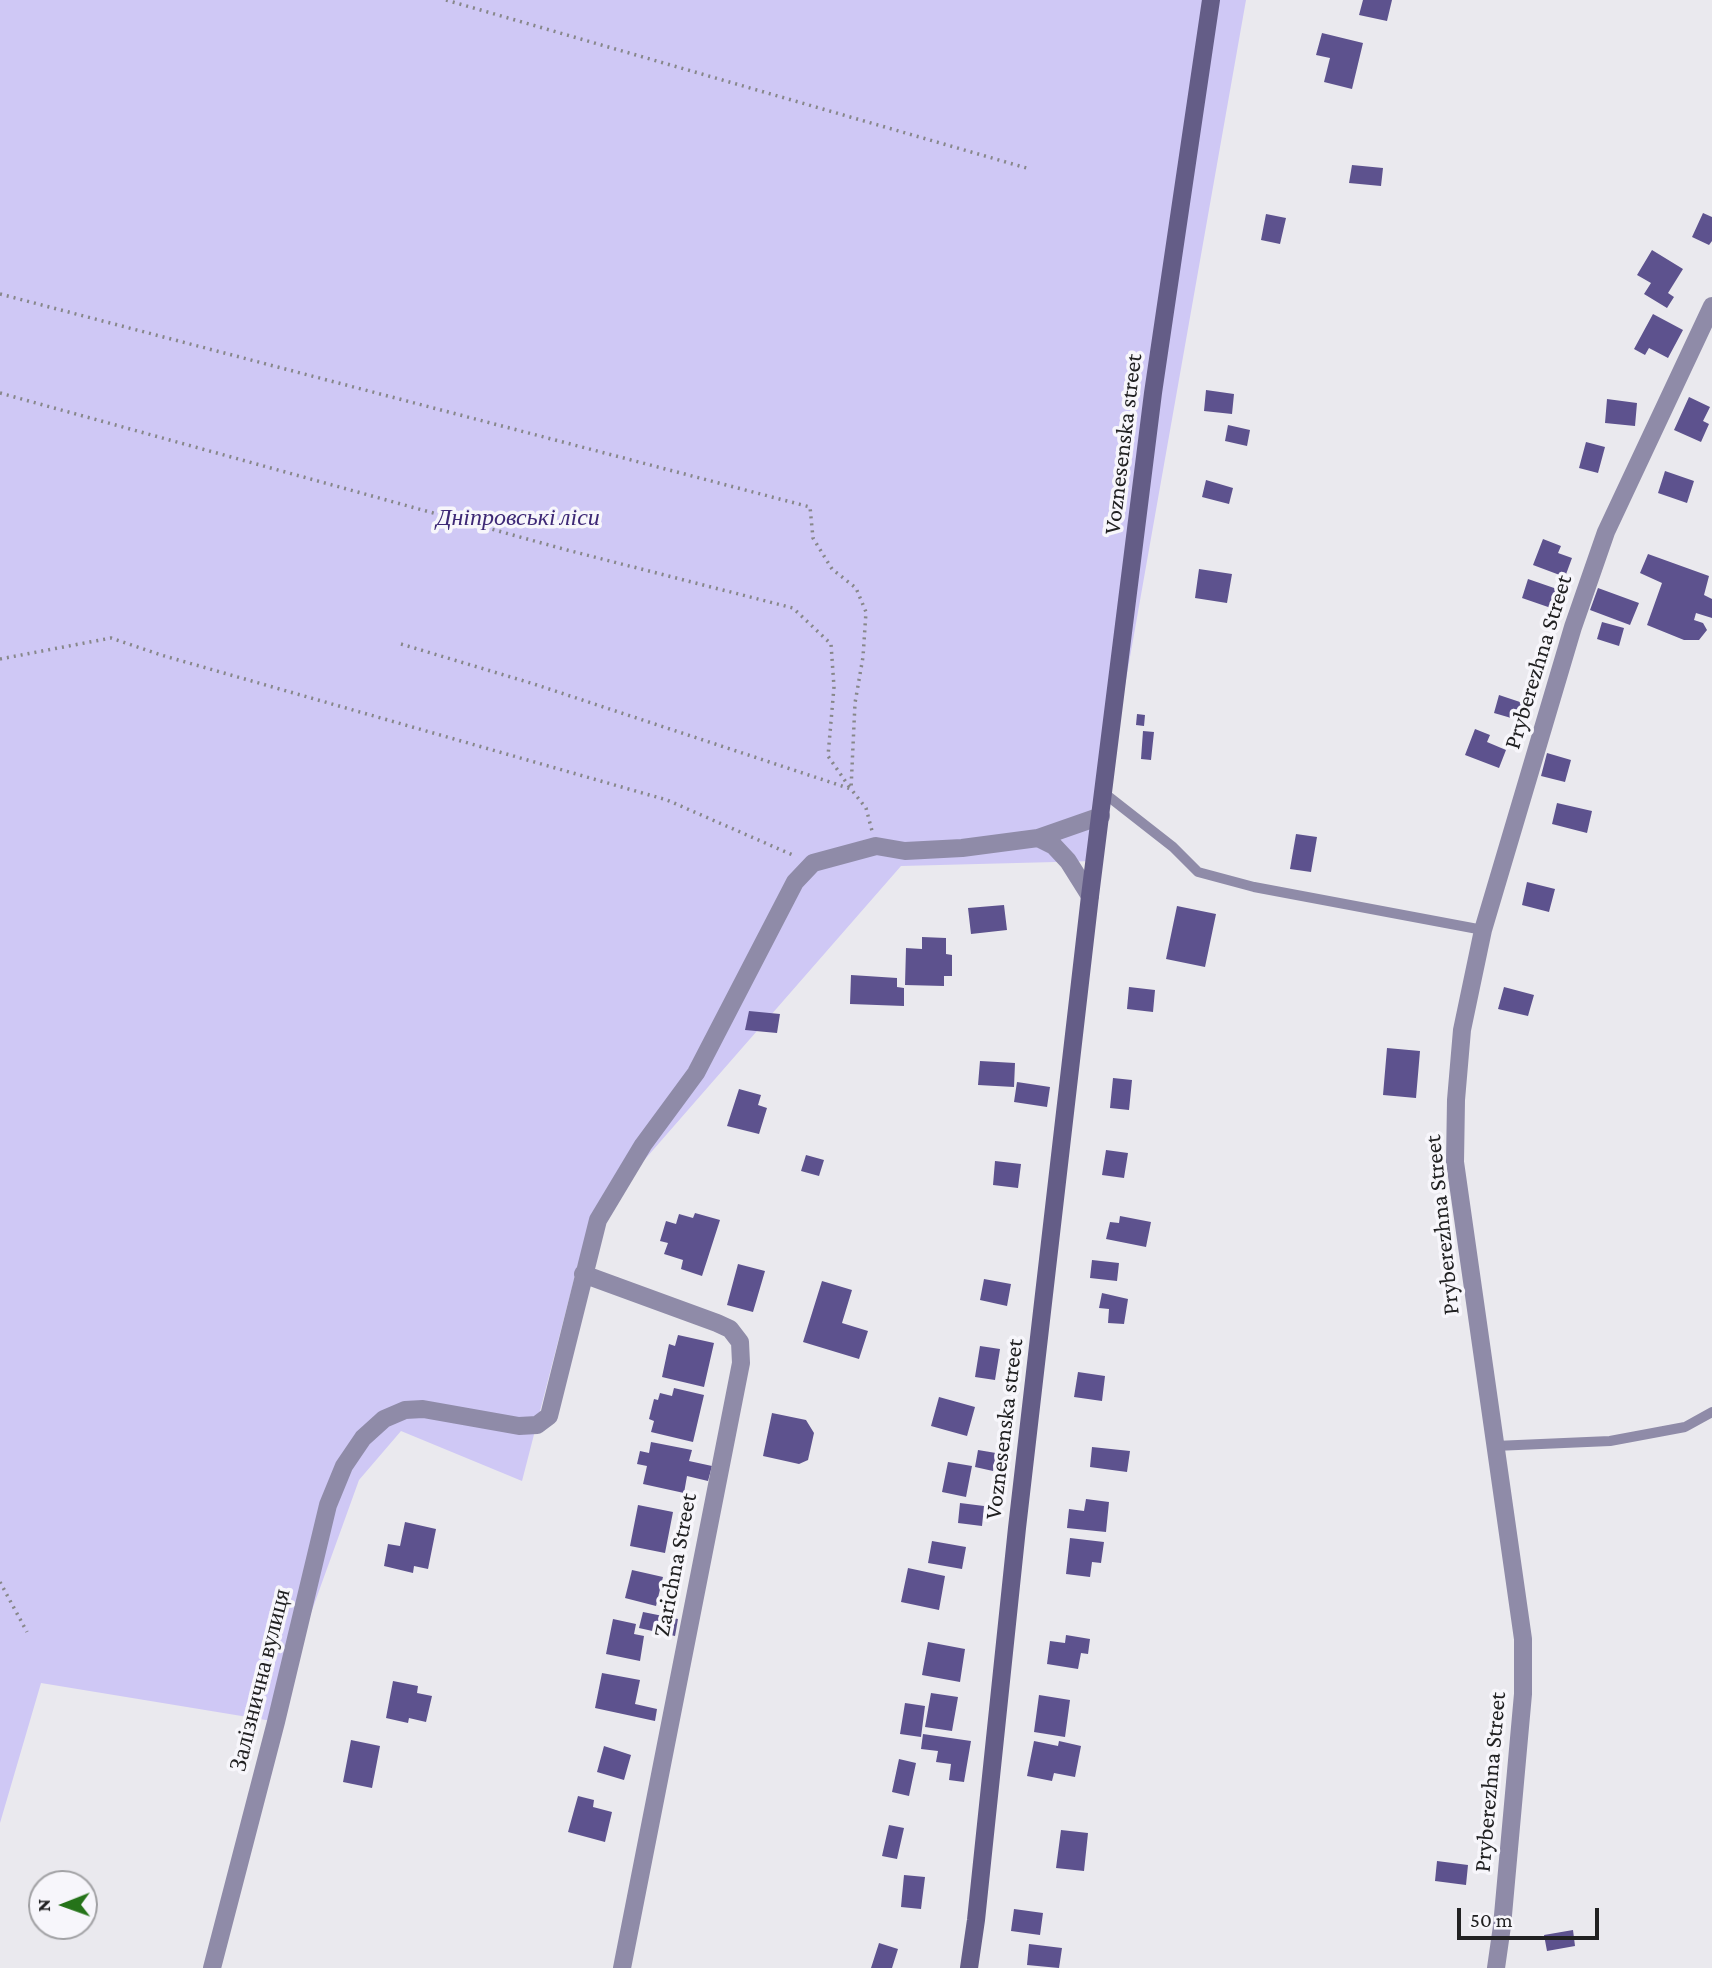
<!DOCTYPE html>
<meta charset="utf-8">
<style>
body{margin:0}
#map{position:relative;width:1712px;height:1968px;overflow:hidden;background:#eae9ee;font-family:"Crimson Pro",serif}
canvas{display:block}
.north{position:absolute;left:28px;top:1870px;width:70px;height:70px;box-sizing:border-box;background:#f7f6fb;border:2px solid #a1a1a4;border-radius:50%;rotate:269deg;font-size:19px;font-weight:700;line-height:28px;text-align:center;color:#212122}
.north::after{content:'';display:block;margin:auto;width:24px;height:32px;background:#257319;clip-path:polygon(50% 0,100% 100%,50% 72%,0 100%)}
.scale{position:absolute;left:1457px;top:1908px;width:142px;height:32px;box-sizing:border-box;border:4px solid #212122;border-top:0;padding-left:9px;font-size:21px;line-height:24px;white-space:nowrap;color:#212122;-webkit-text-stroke:5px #f7f6fb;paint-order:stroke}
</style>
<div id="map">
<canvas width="1712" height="1968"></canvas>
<div class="north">N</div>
<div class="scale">50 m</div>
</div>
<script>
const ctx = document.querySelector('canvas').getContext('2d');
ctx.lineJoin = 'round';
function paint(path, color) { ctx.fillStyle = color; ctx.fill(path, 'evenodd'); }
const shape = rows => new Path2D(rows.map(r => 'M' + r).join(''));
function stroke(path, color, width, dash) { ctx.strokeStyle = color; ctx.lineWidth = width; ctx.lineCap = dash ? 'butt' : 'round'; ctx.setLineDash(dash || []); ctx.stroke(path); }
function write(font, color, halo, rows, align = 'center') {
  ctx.font = font + ' "Crimson Pro",serif'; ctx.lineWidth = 7; ctx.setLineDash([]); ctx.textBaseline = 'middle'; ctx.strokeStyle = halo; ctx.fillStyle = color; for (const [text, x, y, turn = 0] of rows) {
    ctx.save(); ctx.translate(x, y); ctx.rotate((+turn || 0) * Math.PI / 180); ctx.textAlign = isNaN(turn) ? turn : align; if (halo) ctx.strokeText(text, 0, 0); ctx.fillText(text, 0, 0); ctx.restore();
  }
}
const green = shape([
 [0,0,1246,0,1094,861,901,866,605,1205,578,1264,522,1481,401,1431,359,1480,272,1721,41,1683,0,1823]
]);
const building = shape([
 [1363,0,1392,0,1387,21,1359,15],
 [1322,33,1363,43,1352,89,1324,82,1330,58,1316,55],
 [1352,165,1383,168,1381,186,1349,183],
 [1703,213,1712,217,1712,241,1709,245,1692,237],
 [1266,214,1286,218,1280,244,1261,240],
 [1652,250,1683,269,1668,293,1674,297,1667,308,1644,294,1651,283,1637,275],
 [1653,314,1683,330,1668,358,1649,348,1645,355,1634,349],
 [1206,390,1234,394,1232,414,1204,411],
 [1689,397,1710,407,1703,421,1709,424,1701,442,1674,430],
 [1607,399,1637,403,1635,426,1605,423],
 [1228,425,1250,430,1247,446,1225,441],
 [1586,442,1605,447,1598,473,1579,468],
 [1665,471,1694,481,1687,503,1658,493],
 [1206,480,1233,488,1229,504,1202,497],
 [1543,539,1561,546,1558,553,1572,558,1565,577,1533,565],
 [1648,554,1709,576,1704,595,1712,599,1712,618,1696,613,1694,620,1703,623,1707,630,1699,640,1684,640,1647,625,1662,583,1640,573],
 [1199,569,1232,574,1227,603,1195,598],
 [1528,579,1557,589,1551,608,1522,598],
 [1598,588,1639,603,1630,625,1590,610],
 [1602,622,1624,628,1619,646,1597,639],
 [1499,695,1523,703,1518,720,1494,713],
 [1137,714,1145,715,1144,726,1136,725],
 [1475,729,1490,735,1487,742,1506,750,1499,768,1465,755],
 [1143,731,1154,732,1151,760,1141,759],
 [1547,753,1571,760,1565,782,1541,776],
 [1557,803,1592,811,1587,833,1552,824],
 [1296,834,1317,837,1311,872,1290,869],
 [1527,882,1555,889,1549,912,1522,905],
 [1004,905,1007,930,971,934,968,908],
 [1177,906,1216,914,1205,967,1166,959],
 [922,937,946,938,946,954,952,955,952,976,944,976,944,986,905,985,906,948,922,949],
 [851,975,897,978,897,987,904,988,904,1006,850,1004],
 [1129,987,1155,990,1153,1012,1127,1009],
 [1504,987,1534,995,1528,1016,1498,1009],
 [749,1011,780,1014,777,1033,745,1030],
 [1387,1048,1420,1051,1416,1098,1383,1095],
 [980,1061,1015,1063,1014,1087,978,1085],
 [1113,1078,1132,1080,1129,1110,1110,1108],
 [1017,1082,1050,1087,1047,1107,1014,1102],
 [739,1089,761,1095,758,1105,767,1108,759,1134,727,1126],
 [1106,1150,1128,1153,1124,1178,1102,1175],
 [806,1155,824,1160,819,1176,801,1171],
 [995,1161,1021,1164,1018,1188,993,1185],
 [695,1213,720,1220,702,1276,681,1269,683,1260,664,1254,668,1243,660,1241,666,1221,676,1224,679,1214,693,1218],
 [1120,1216,1151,1222,1146,1247,1106,1239,1110,1222,1119,1223],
 [1092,1260,1119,1263,1117,1281,1090,1278],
 [738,1264,765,1271,753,1312,727,1305],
 [984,1279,1011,1284,1007,1306,980,1300],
 [822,1281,852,1290,842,1323,868,1331,859,1359,803,1342],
 [1102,1293,1128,1299,1124,1324,1108,1323,1109,1309,1099,1308],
 [678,1335,714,1343,704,1387,662,1377,669,1344,675,1346],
 [980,1346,1000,1349,995,1380,975,1377],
 [1078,1372,1105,1376,1102,1401,1074,1397],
 [674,1388,704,1395,693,1442,651,1432,654,1421,649,1419,654,1399,658,1400,660,1393,672,1396],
 [939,1397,975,1407,967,1436,931,1426],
 [772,1413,806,1420,814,1433,808,1460,799,1464,763,1456],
 [651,1442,692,1450,689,1461,712,1466,708,1481,687,1476,684,1493,643,1484,647,1466,637,1464,640,1451,649,1453],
 [1092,1447,1130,1451,1127,1472,1090,1467],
 [978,1450,996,1453,993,1471,975,1467],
 [948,1462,972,1466,966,1497,942,1492],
 [1086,1499,1109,1502,1106,1532,1067,1528,1069,1509,1084,1511],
 [960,1503,984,1506,982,1526,958,1523],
 [638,1505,673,1512,665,1553,630,1546],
 [405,1522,436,1529,428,1569,414,1566,413,1573,384,1566,388,1544,400,1546],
 [1070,1538,1104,1542,1101,1563,1092,1562,1090,1577,1066,1574],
 [932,1541,966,1547,962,1569,928,1563],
 [908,1568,945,1576,939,1610,901,1602],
 [632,1570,663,1577,656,1606,625,1598],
 [643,1612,678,1619,675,1636,639,1628],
 [613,1619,636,1624,634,1634,644,1636,640,1661,606,1654],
 [1066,1635,1090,1639,1088,1654,1081,1653,1078,1669,1047,1664,1050,1641,1065,1643],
 [928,1642,965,1649,960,1682,922,1675],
 [602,1673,640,1680,635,1704,657,1709,655,1721,595,1708],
 [393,1681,418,1686,417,1693,432,1696,426,1722,409,1718,408,1723,386,1718],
 [931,1693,958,1697,952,1731,925,1727],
 [1039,1695,1070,1700,1065,1737,1034,1732],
 [905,1703,925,1706,921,1737,900,1734],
 [923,1734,971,1741,964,1782,949,1780,951,1764,936,1762,938,1751,921,1749],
 [351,1740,380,1746,372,1788,343,1782],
 [1034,1741,1058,1746,1059,1741,1081,1746,1075,1777,1054,1773,1052,1781,1027,1776],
 [604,1746,631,1755,624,1780,597,1772],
 [899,1759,916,1763,909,1796,892,1792],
 [578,1796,594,1800,593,1807,612,1812,605,1842,568,1832],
 [889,1825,904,1828,897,1859,882,1856],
 [1061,1830,1088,1833,1084,1871,1056,1868],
 [1437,1861,1468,1865,1466,1885,1435,1881],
 [904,1875,925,1877,921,1909,901,1907],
 [1014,1909,1043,1913,1040,1935,1011,1931],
 [1573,1930,1575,1946,1547,1951,1544,1935],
 [879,1943,898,1949,892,1968,871,1968],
 [1029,1944,1062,1948,1059,1968,1027,1965]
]);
const path = shape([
 [446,0,1030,169],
 [0,294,810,507,813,538,832,569,856,588,866,612,863,657,855,703,851,789],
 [0,393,567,550,793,608,831,644,834,687,828,756,850,788],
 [401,644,534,684,851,789,866,808,872,831],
 [0,659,111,638,161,655,667,800,795,856],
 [0,1582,27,1632]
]);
const lane = shape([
 [1104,793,1173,847,1198,872,1254,887,1483,930],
 [1495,1446,1610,1441,1685,1427,1712,1412]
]);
const street = shape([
 [1038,838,1054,846,1068,861,1090,896],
 [583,1274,717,1323,730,1329,740,1342,741,1363,622,1968],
 [212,1968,276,1722,328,1505,344,1466,363,1438,384,1419,405,1410,423,1409,519,1426,537,1425,549,1416,598,1220,643,1145,696,1073,795,882,813,863,876,846,905,851,962,848,1038,838,1101,816],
 [1496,1968,1502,1926,1523,1694,1523,1639,1455,1162,1456,1100,1462,1030,1483,930,1573,627,1606,532,1712,306]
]);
const secondary = shape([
 [969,1968,976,1920,1017,1528,1090,896,1153,393,1211,0]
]);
const streetNames = [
 ["Voznesenska street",1123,444,-83],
 ["Pryberezhna Street",1538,662,-73],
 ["Pryberezhna Street",1442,1225,-96],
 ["Voznesenska street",1004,1429,-83],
 ["Zarichna Street",675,1565,-79],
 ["Залізнична вулиця",260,1680,-76],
 ["Pryberezhna Street",1490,1782,-85]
];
const parkNames = [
 ["Дніпровські ліси",518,518]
];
paint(green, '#cfc8f5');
paint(building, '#5d528e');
stroke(path, '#87878a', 3.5, [2, 5]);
stroke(lane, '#8f8ba8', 10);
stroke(street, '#8f8ba8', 18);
stroke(secondary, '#645d87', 18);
write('24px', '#212122', '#f7f6fb', streetNames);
write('italic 24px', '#3d2875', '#f7f6fb', parkNames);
</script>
